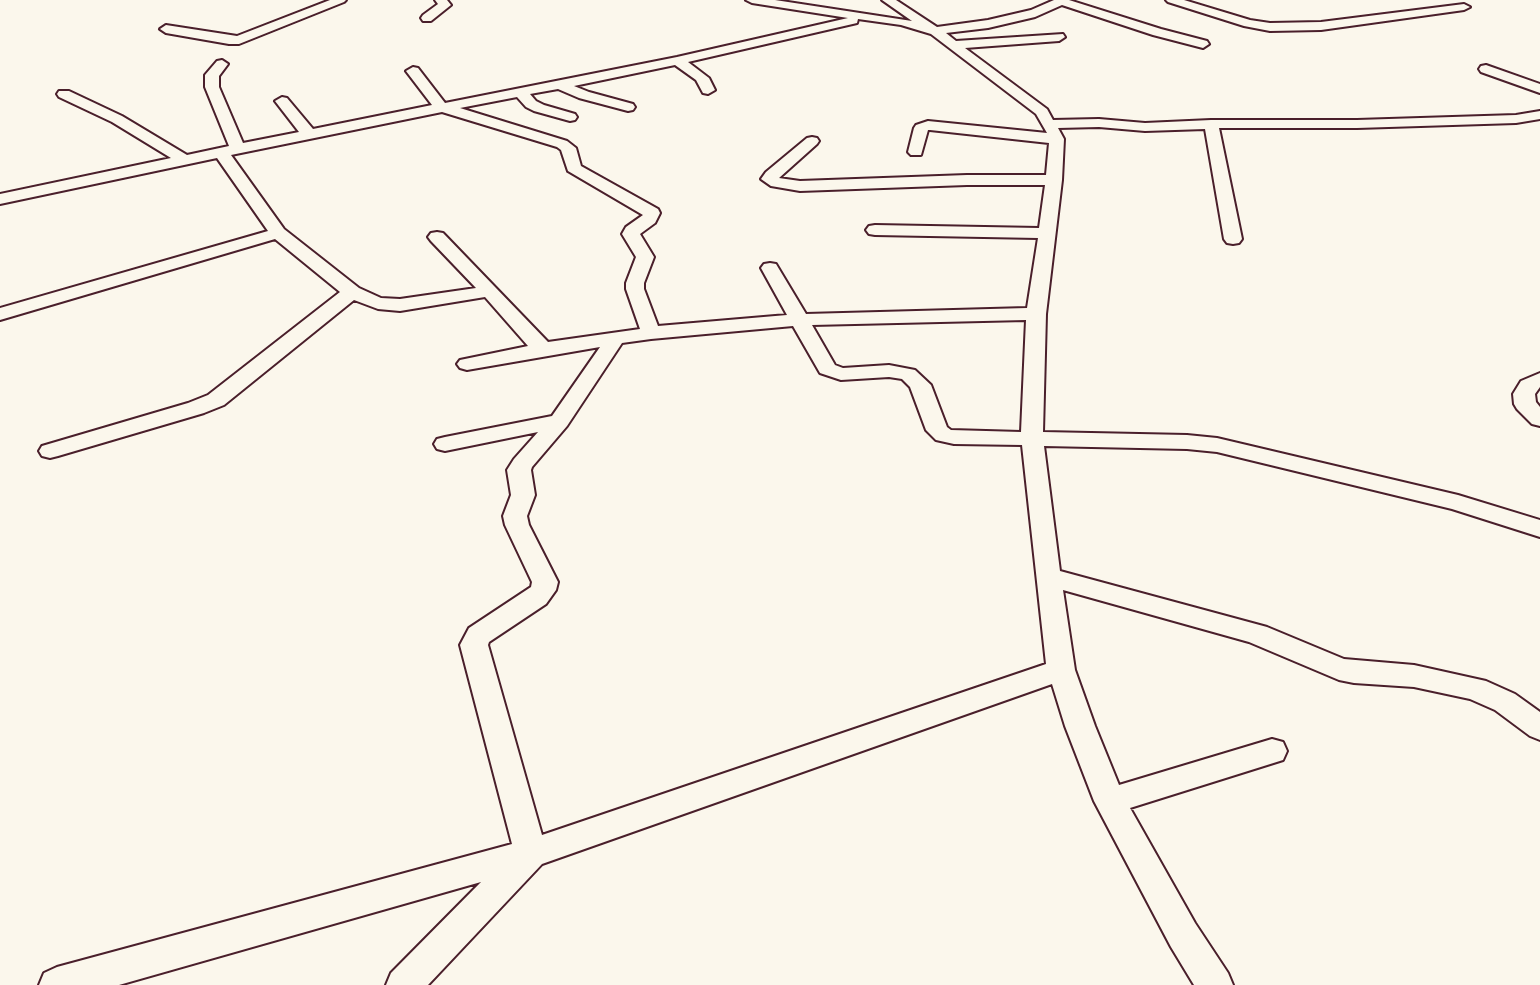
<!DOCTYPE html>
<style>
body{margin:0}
canvas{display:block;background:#fbf7ec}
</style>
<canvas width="1540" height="985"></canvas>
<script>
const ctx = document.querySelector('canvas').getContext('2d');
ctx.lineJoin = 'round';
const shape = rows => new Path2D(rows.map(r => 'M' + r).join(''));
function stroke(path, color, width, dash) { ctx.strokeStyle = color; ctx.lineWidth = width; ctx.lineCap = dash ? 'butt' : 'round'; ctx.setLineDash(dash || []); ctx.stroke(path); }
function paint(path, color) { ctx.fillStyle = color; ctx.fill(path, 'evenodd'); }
const minor = shape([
 [330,0,346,0,344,2,239,44,229,44,166,33,160,29,166,25,237,36,330,0],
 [435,0,447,0,451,5,431,21,423,21,421,18,423,15,438,4,435,0],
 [746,0,775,0,912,21,882,0,896,0,937,27,988,20,1031,10,1054,0,1069,0,1161,29,1207,41,1209,44,1203,48,1153,35,1062,5,1035,17,988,28,946,33,956,41,1063,34,1065,37,1059,41,965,48,1047,109,1053,120,1099,119,1145,123,1211,120,1357,120,1516,115,1540,111,1540,119,1516,123,1357,128,1219,128,1242,239,1239,243,1233,244,1227,243,1224,239,1205,129,1145,131,1099,127,1058,128,1064,139,1062,180,1046,314,1043,432,1187,435,1217,438,1458,495,1540,520,1540,537,1452,509,1217,452,1187,449,1044,446,1060,571,1267,627,1344,659,1414,665,1486,681,1515,694,1540,712,1540,740,1530,736,1495,710,1470,699,1414,687,1354,683,1339,680,1249,642,1063,590,1075,670,1095,726,1119,785,1272,739,1283,742,1287,751,1283,760,1130,808,1195,923,1228,973,1233,985,1194,985,1171,947,1094,801,1065,726,1052,684,542,864,428,985,386,985,391,973,481,882,119,985,39,985,44,973,57,967,512,844,460,645,469,628,531,587,532,582,505,525,503,516,511,495,507,470,514,459,538,432,445,451,437,449,434,444,437,439,445,437,552,416,600,347,467,370,460,368,457,364,460,360,528,346,485,297,400,311,378,309,354,300,224,405,204,413,58,456,50,458,42,456,39,451,42,446,188,403,208,395,340,292,275,239,0,320,0,308,268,231,217,158,0,204,0,194,171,158,112,122,59,97,57,94,59,91,69,91,122,116,187,155,229,146,205,87,205,75,217,61,222,60,228,64,219,76,219,87,243,143,299,132,275,101,282,97,287,98,313,129,432,105,406,71,413,67,418,68,445,103,677,57,848,18,752,3,746,0],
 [858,19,901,25,931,34,1036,114,1047,133,928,121,916,125,914,128,908,152,911,155,921,155,928,130,930,130,1049,143,1046,175,967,175,800,181,779,178,817,144,819,141,817,138,812,137,807,138,766,172,761,179,771,186,800,191,967,185,1045,185,1039,228,875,225,869,226,866,230,869,234,875,235,1038,238,1027,308,806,314,776,264,770,263,764,264,761,268,787,315,658,326,644,289,644,283,654,257,640,234,655,223,660,213,658,209,581,166,576,148,567,141,460,108,517,97,526,107,534,111,570,121,575,120,577,117,575,114,544,105,536,101,530,94,558,89,579,98,628,111,633,110,635,107,633,104,589,92,574,86,675,65,696,80,703,93,708,94,715,90,709,78,688,62,857,23,858,19],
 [442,112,557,147,561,150,568,171,643,215,626,227,622,234,636,257,626,283,626,289,640,329,548,342,443,233,437,232,431,233,428,237,431,241,476,288,400,299,381,298,359,288,284,229,231,155,442,112],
 [1026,320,1021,432,951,430,947,427,931,385,915,370,889,365,843,368,835,365,812,325,1026,320],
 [793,326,820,373,841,380,889,377,902,379,910,387,926,430,936,440,954,444,1022,445,1046,664,542,835,488,645,489,642,546,604,556,590,558,582,529,525,527,516,535,495,531,470,532,467,567,426,622,343,651,339,793,326],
 [1166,0,1184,0,1250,20,1270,23,1321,22,1464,4,1470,7,1464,10,1321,30,1270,31,1244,26,1168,2,1166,0],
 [1486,65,1540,84,1540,93,1481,72,1479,69,1481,66,1486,65],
 [1540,373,1540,387,1535,394,1536,402,1540,407,1540,426,1532,424,1517,409,1514,404,1513,394,1521,381,1540,373]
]);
stroke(minor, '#4a1f2b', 4);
paint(minor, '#fbf7ec');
</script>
